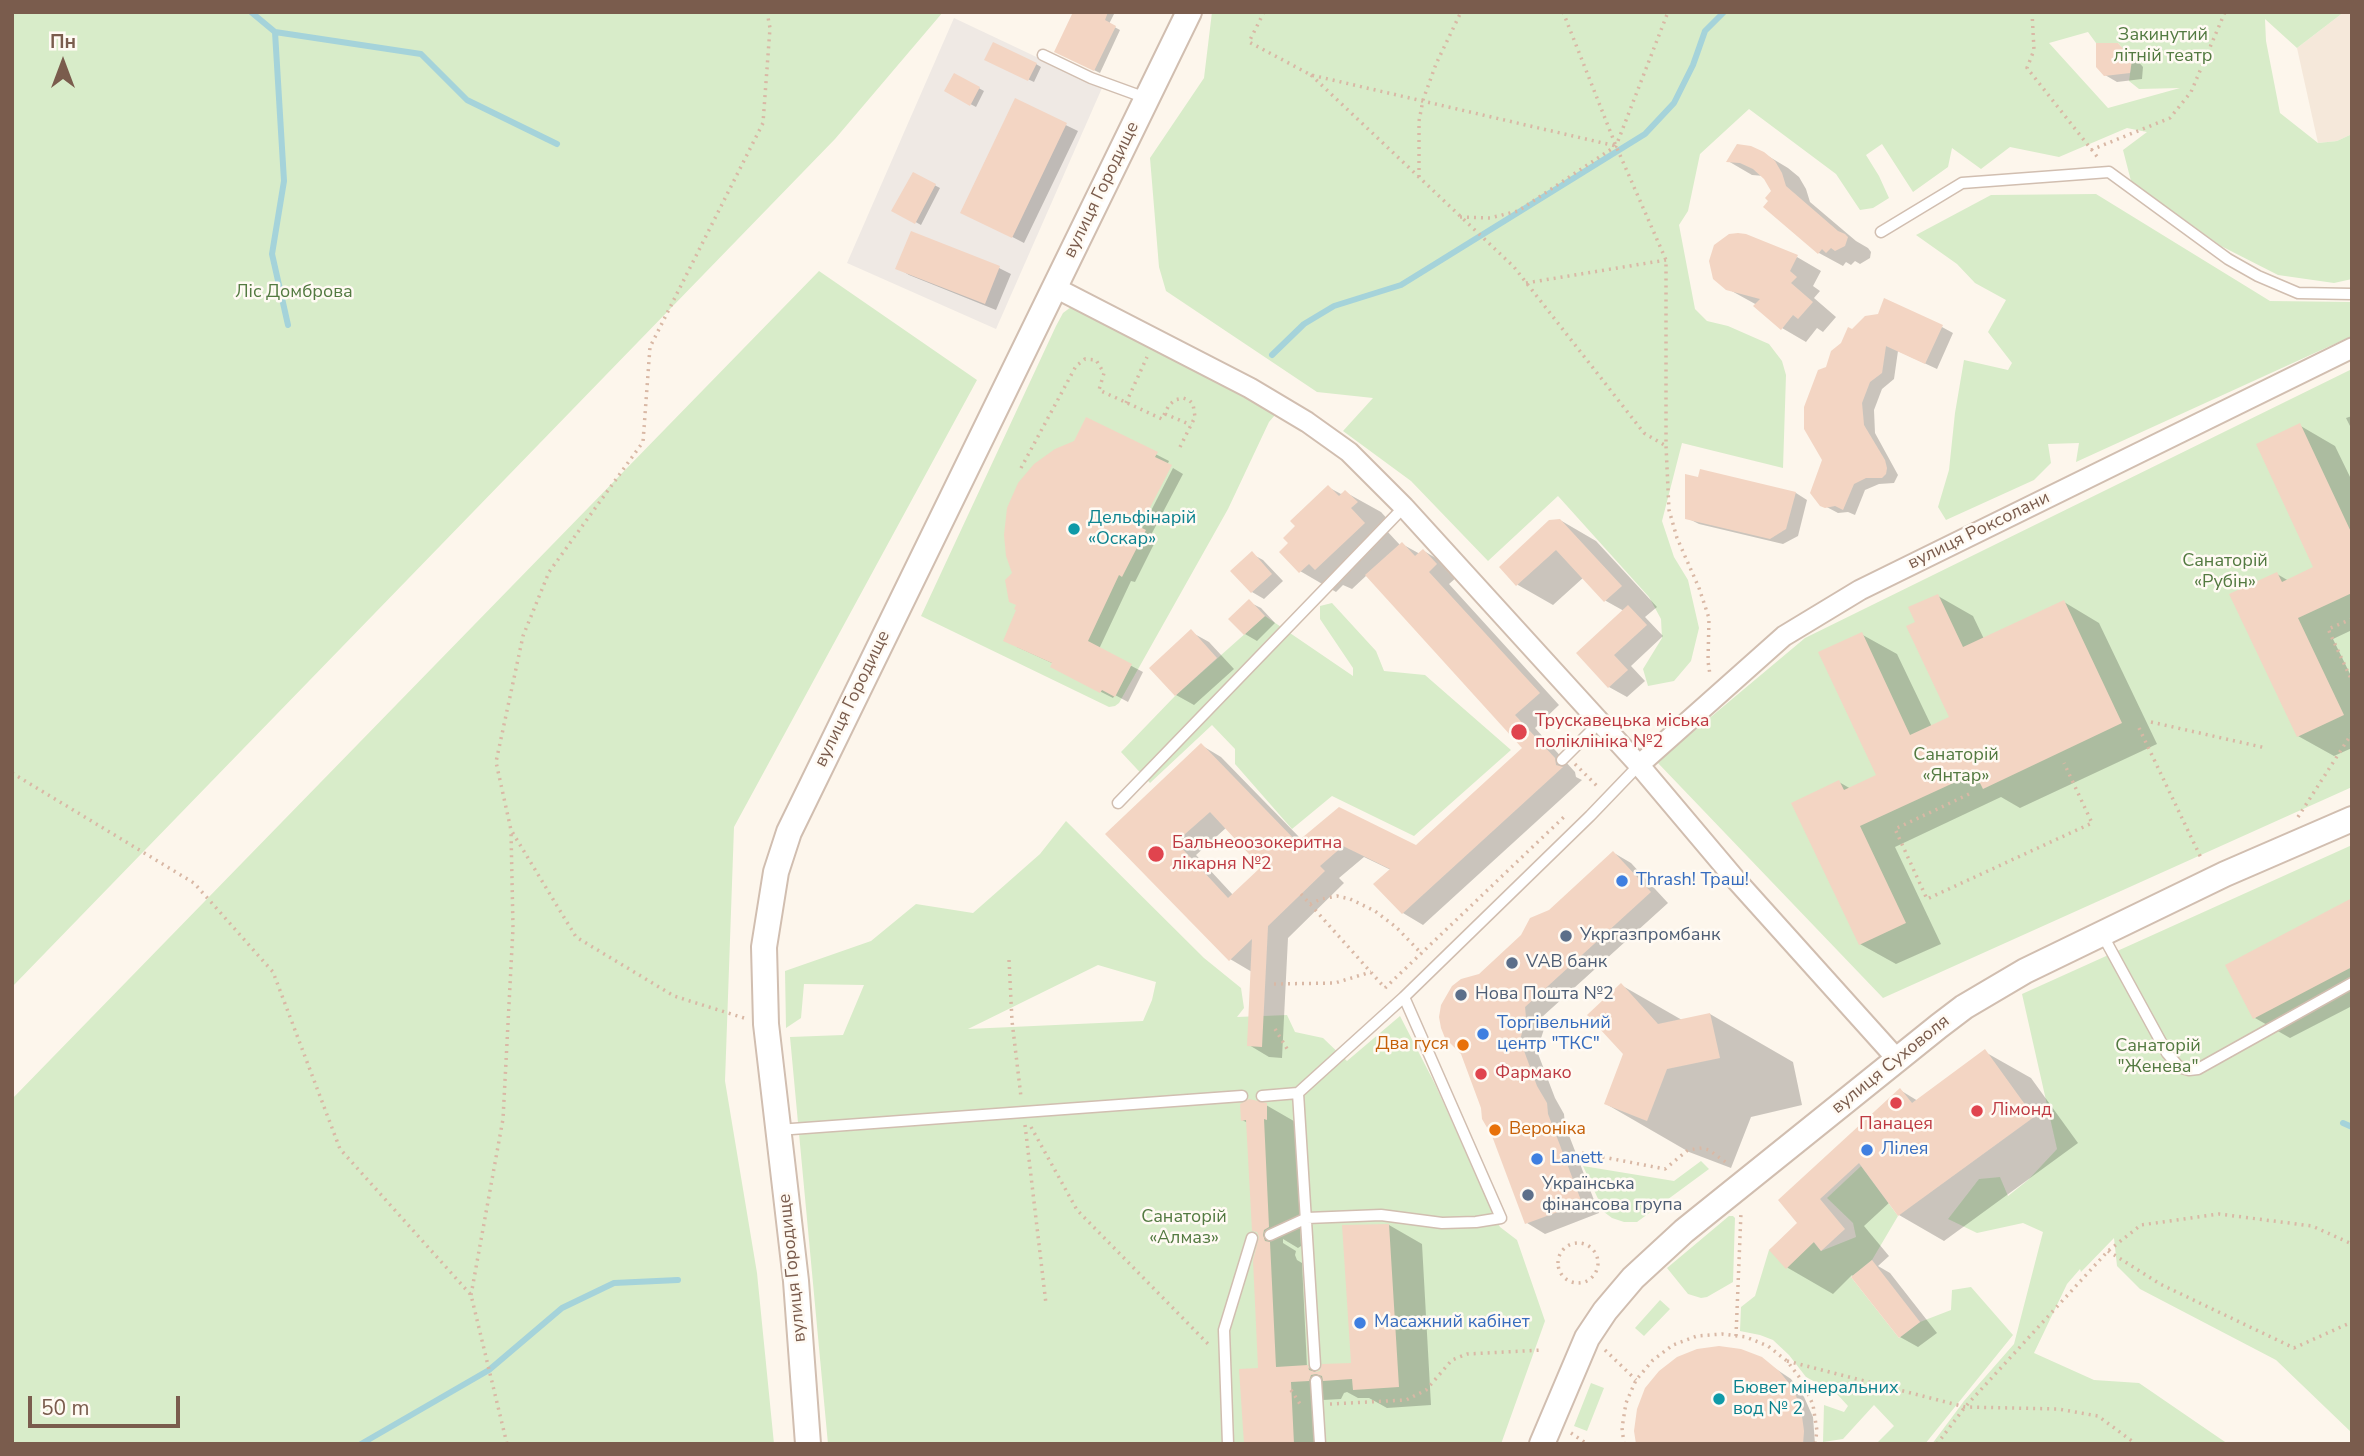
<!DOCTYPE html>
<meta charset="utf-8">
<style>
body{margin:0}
#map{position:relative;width:2364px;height:1456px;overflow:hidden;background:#fdf6ec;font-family:"Nunito Sans",sans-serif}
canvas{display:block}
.frame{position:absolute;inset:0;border:14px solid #7a5c4d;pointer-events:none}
.north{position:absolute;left:28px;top:28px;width:70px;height:70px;-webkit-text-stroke:5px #fffaf3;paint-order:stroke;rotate:0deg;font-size:19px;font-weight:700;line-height:28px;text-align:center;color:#7a5c4d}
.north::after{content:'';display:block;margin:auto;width:24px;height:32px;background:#7a5c4d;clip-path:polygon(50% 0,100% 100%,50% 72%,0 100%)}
.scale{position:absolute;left:28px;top:1396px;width:152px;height:32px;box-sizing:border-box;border:4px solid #7a5c4d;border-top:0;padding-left:9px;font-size:21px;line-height:24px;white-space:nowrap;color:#7a5c4d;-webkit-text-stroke:5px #fffaf3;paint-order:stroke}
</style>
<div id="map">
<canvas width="2364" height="1456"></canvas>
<div class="frame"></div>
<div class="north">Пн</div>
<div class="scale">50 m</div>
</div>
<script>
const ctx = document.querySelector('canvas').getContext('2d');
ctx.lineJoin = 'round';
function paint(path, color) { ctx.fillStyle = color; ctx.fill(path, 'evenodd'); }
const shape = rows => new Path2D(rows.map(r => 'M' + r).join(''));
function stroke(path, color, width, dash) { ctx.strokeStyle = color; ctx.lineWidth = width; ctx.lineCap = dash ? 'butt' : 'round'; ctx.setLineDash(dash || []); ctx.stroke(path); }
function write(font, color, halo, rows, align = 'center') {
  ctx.font = font + ' "Nunito Sans",sans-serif'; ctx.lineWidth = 5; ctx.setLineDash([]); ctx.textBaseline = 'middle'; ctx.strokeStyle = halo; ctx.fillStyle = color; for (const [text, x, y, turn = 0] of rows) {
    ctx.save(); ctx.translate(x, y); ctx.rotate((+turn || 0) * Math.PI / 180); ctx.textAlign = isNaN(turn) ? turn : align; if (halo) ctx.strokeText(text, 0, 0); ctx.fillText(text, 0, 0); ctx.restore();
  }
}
const residential = shape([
 [2344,12,2352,12,2352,134,2337,141,2318,143,2297,48]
]);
const industrial = shape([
 [954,18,1102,88,996,329,847,263]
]);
const green = shape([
 [12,12,943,12,835,139,12,987],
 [1212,12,2344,12,2297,48,2265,19,2266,41,2280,113,2318,143,2337,141,2352,134,2352,279,2334,283,2278,275,2221,246,2131,181,2123,150,2147,132,2127,128,2059,157,2010,147,1981,169,1952,148,1948,167,1913,192,1882,144,1866,155,1879,176,1889,198,1873,208,1860,210,1836,174,1749,109,1700,154,1688,211,1679,225,1695,309,1707,321,1728,326,1769,344,1782,361,1786,375,1783,468,1682,443,1662,521,1674,557,1688,580,1699,628,1691,661,1674,681,1648,686,1643,669,1662,638,1661,619,1649,597,1558,496,1488,561,1411,481,1343,431,1373,398,1317,392,1166,291,1159,267,1150,158,1204,78],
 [2088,32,2096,43,2118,43,2132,59,2129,81,2139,89,2180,88,2108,108,2049,43],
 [2096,194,2270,301,2352,302,2352,336,2076,462,2079,443,2048,444,2051,463,2034,480,1946,520,1938,507,1949,470,1955,413,1964,360,2008,370,2012,363,1988,332,2006,300,1975,283,1957,264,1916,235,1991,195],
 [819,271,977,380,734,827,725,1081,757,1273,774,1444,12,1444,12,1099],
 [1071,307,1088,307,1281,408,1269,422,1228,509,1119,703,1115,706,1109,707,921,616,1056,326,1063,313],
 [2352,369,2352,787,1883,998,1657,762,1805,638],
 [1332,603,1376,651,1384,671,1425,675,1511,750,1414,836,1332,796,1292,829,1235,764,1235,749,1212,725,1150,783,1121,752,1175,696,1265,616,1353,676,1353,668,1320,619,1320,606],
 [1066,821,1204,958,1241,988,1244,1008,1237,1017,1287,1015,1295,1032,1323,1038,1347,1061,1400,1016,1435,1084,1493,1213,1500,1227,1517,1240,1545,1321,1501,1444,828,1444,790,1037,843,1035,864,985,804,984,801,1018,786,1028,785,971,871,941,916,904,973,913,1040,854],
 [1098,965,1156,982,1152,1000,1143,1021,968,1029],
 [2352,845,2352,1433,2276,1360,2140,1289,2117,1266,2114,1238,2081,1272,2080,1269,2067,1284,2034,1353,2094,1380,2139,1383,2228,1444,1932,1444,1964,1401,2014,1344,2043,1232,2023,1223,1977,1233,1948,1219,1979,1179,2000,1177,2008,1196,2028,1180,2057,1149,2022,994],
 [1701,1161,1709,1169,1637,1222,1624,1222,1612,1218,1604,1212,1583,1166,1674,1181],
 [1861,1166,1898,1216,1872,1260,1851,1277,1899,1338,1920,1322,1951,1310,1952,1290,1971,1287,2013,1335,1925,1444,1876,1444,1894,1426,1874,1405,1843,1439,1823,1442,1824,1405,1844,1412,1848,1406,1837,1394,1806,1377,1789,1355,1773,1340,1760,1335,1740,1331,1741,1307,1755,1296,1769,1250,1779,1241,1801,1227,1821,1251,1856,1237,1853,1223,1827,1198],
 [1729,1216,1733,1216,1735,1218,1733,1282,1707,1297,1701,1298,1688,1294,1667,1268],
 [1660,1300,1670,1309,1644,1336,1635,1328],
 [1591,1383,1604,1388,1587,1431,1574,1426]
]);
const shadow = shape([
 [1075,12,1115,12,1109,24,1120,30,1100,73,1061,54],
 [2117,45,2130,52,2143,67,2142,79,2117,82,2105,75],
 [991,62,1036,64,1041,67,1034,82],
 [955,75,984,91,976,107,946,91],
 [1016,101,1078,131,1024,243,972,216],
 [1763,153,1788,168,1799,177,1806,189,1810,202,1856,241,1868,248,1871,252,1870,258,1860,264,1855,261,1851,265,1846,262,1843,266,1819,253,1764,176,1752,175,1728,161],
 [913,174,940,188,921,225,894,210],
 [1797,257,1821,271,1813,286,1820,291,1814,298,1836,317,1823,332,1817,328,1806,342,1782,328,1757,305,1728,289],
 [898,268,999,268,1011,274,996,310,909,275],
 [1942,327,1953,333,1937,369,1898,351,1894,379,1882,389,1874,410,1875,433,1898,475,1894,483,1879,484,1865,490,1855,515,1848,512,1838,513,1821,504,1827,369,1832,352],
 [2352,416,2352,430,2346,418],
 [1087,419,1169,461,1135,534,1138,536,1173,468,1183,474,1151,535,1157,538,1135,582,1131,581,1099,649,1143,672,1128,702,1115,695,1113,698,1064,673,1054,664,1017,647,1019,610,1014,573],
 [2299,425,2335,446,2352,481,2352,630,2333,639,2352,678,2352,748,2334,756,2298,736,2277,574,2289,581,2316,568],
 [1328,487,1341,494,1345,492,1381,512,1392,524,1386,530,1400,545,1402,544,1420,554,1424,551,1444,563,1457,577,1449,584,1559,705,1535,728,1575,772,1576,777,1582,780,1423,925,1403,913,1391,870,1364,857,1339,878,1344,883,1288,938,1282,1058,1269,1057,1249,1045,1252,972,1230,959,1107,834,1201,745,1221,757,1302,840,1416,847,1525,748,1367,575,1352,589,1343,585,1336,592,1300,571],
 [1227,827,1264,867,1233,895,1196,855],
 [1796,493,1807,500,1798,536,1783,544,1699,524,1687,518],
 [1560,520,1596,541,1657,607,1645,617,1663,636,1631,666,1645,681,1627,697,1609,687,1578,653,1624,611,1606,601,1584,577,1553,605,1518,585,1501,567],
 [1252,554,1263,560,1283,581,1264,599,1252,592,1233,571],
 [1938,596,1973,616,1984,639,2064,602,2099,623,2157,744,2020,808,2001,797,1895,847,1941,944,1896,964,1860,944,1839,782,1851,789,1878,776,1861,634,1897,654,1932,727,1951,718,1917,623],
 [1249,602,1261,608,1275,623,1257,641,1245,634,1231,619],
 [1191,632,1209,642,1234,669,1194,705,1176,695,1152,668],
 [1614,853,1631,863,1668,903,1542,1017,1544,1029,1537,1051,1555,1098,1564,1114,1565,1125,1599,1213,1545,1234,1527,1223,1480,975],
 [2352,900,2352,1006,2290,1038,2255,1018],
 [1621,985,1682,1020,1710,1014,1793,1062,1802,1105,1751,1117,1731,1168,1689,1152,1606,1104,1625,1054],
 [1985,1052,2031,1078,2078,1143,1944,1241,1899,1215,1890,1202,1864,1226,1889,1256,1878,1266,1890,1273,1937,1333,1918,1347,1900,1337,1852,1275,1833,1294,1788,1268,1771,1251,1800,1224,1900,1090,1918,1101],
 [1266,1105,1299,1124,1296,1137,1301,1246,1298,1248,1283,1239,1283,1243,1296,1251,1295,1255,1297,1260,1302,1263,1307,1367,1318,1373,1353,1365,1389,1225,1422,1244,1431,1405,1387,1408,1369,1398,1358,1398,1347,1392,1344,1393,1341,1399,1323,1400,1325,1444,1245,1444,1260,1369,1261,1237,1248,1123,1242,1120],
 [1761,1359,1791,1379,1804,1397,1813,1417,1815,1444,1637,1444]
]);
const stream = shape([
 [251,12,275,32,421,54,467,100,557,144],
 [275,32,284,181,272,254,288,325],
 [1272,355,1304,324,1334,306,1401,285,1645,134,1674,103,1693,65,1705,31,1724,12],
 [2343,1123,2352,1127],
 [361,1444,489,1370,562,1308,614,1283,678,1280]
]);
const building = shape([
 [1073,12,1108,12,1105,20,1116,26,1094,71,1054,52],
 [993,42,1037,63,1028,81,984,60],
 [2096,43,2118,43,2132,59,2130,73,2104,76,2096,67],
 [954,73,980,87,970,106,944,91],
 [1015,98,1067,123,1012,238,960,213],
 [1737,144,1751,146,1764,152,1775,161,1782,173,1786,186,1838,231,1845,234,1848,237,1845,246,1835,251,1831,248,1826,253,1822,249,1818,254,1763,207,1768,201,1765,198,1771,191,1764,179,1753,169,1740,163,1726,162],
 [913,172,936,184,915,224,891,211],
 [911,231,1000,266,985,304,895,269],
 [1738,233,1746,234,1798,255,1790,271,1797,277,1791,283,1813,302,1798,319,1793,315,1781,330,1753,306,1760,299,1726,290,1713,279,1709,261,1714,245,1729,234],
 [1884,298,1943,325,1925,364,1886,346,1882,373,1870,382,1862,403,1864,425,1885,460,1887,468,1886,474,1882,478,1866,478,1854,484,1843,510,1835,506,1825,508,1820,506,1810,493,1822,460,1804,429,1804,407,1818,370,1826,367,1831,351,1841,343,1848,327,1852,329,1865,316,1878,314],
 [1086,417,1158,452,1155,457,1172,465,1140,527,1146,530,1122,577,1119,575,1088,641,1132,664,1115,697,1102,690,1100,693,1050,667,1052,663,1003,641,1016,610,1014,609,1016,605,1009,602,1005,580,1012,573,1006,556,1004,535,1007,508,1018,483,1034,464,1055,449,1074,441],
 [2300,423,2352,534,2352,593,2298,618,2344,715,2297,737,2229,594,2277,572,2282,582,2313,567,2256,444],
 [1700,469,1796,492,1786,529,1770,539,1685,519,1685,474,1698,477],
 [1328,485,1339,496,1345,490,1358,502,1351,508,1365,523,1315,570,1309,564,1299,573,1279,552,1288,543,1283,538,1295,526,1290,521],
 [1560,519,1622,586,1604,602,1556,550,1516,586,1499,567,1549,520],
 [1402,542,1415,556,1423,549,1437,564,1429,572,1540,693,1515,715,1555,758,1556,765,1563,767,1402,914,1373,884,1390,869,1343,846,1320,866,1325,871,1268,926,1262,1047,1247,1046,1252,939,1229,961,1105,834,1201,743,1297,842,1339,807,1416,845,1522,748,1365,575],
 [1210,812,1261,867,1228,898,1176,842],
 [1252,551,1272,574,1251,593,1230,571],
 [1938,594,1963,647,2064,600,2122,723,1983,789,1975,773,1860,826,1906,923,1859,945,1791,803,1839,780,1844,790,1876,775,1818,652,1862,632,1910,735,1949,717,1906,626,1915,622,1908,607],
 [1249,599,1265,616,1244,635,1228,619],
 [1628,605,1647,625,1614,655,1628,670,1608,688,1576,653],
 [1191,629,1217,658,1175,696,1149,668],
 [1613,851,1651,892,1525,1007,1526,1018,1520,1040,1537,1086,1547,1103,1548,1114,1582,1203,1525,1224,1492,1136,1482,1119,1481,1108,1461,1054,1445,1038,1441,1028,1439,1017,1441,1005,1452,986,1461,979,1479,974,1521,935,1530,918,1549,910],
 [2352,898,2352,967,2253,1019,2225,965],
 [1621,983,1658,1024,1710,1013,1720,1058,1667,1069,1647,1121,1604,1104,1623,1054,1587,1015],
 [1985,1049,2034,1117,1898,1216,1859,1163,1820,1199,1845,1229,1821,1251,1814,1242,1786,1269,1769,1250,1797,1223,1778,1200,1900,1088,1912,1103],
 [1249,1099,1267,1103,1267,1120,1264,1119,1269,1227,1264,1230,1263,1235,1265,1241,1270,1242,1276,1367,1308,1365,1309,1370,1315,1372,1320,1371,1322,1364,1351,1363,1342,1225,1389,1224,1399,1387,1353,1390,1352,1379,1323,1381,1322,1376,1316,1374,1311,1375,1309,1381,1291,1382,1294,1444,1244,1444,1239,1369,1258,1368,1253,1260,1259,1237,1257,1232,1252,1231,1246,1120,1241,1121,1240,1104],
 [1872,1260,1920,1322,1899,1338,1851,1277],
 [1719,1346,1741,1349,1762,1357,1779,1371,1793,1388,1801,1409,1804,1431,1803,1444,1636,1444,1634,1431,1637,1409,1645,1388,1659,1371,1677,1357,1697,1349]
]);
const path = shape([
 [1264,12,1249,42,1311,75,1616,146],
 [1563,12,1616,146,1666,260,1666,446,1669,510,1677,538,1699,588,1709,618,1708,661,1710,675],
 [2032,12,2034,50,2027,68,2099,159],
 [1311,75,1514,267,1644,433,1666,446],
 [2091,150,2170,118,2191,92,2225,12],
 [1419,177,1419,121,1423,100,1436,64,1461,12],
 [1460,217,1490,218,1518,211,1616,146,1668,12],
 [1526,283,1666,260],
 [1126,403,1147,357],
 [1165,414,1191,425],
 [1021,468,1076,366,1085,359,1096,360,1104,373,1099,390,1162,419,1169,405,1175,400,1183,398,1189,400,1193,404,1195,417,1178,451],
 [2352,619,2328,629,2352,681],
 [2151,722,2266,748],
 [2139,728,2202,860],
 [1575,764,1597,786,1595,788],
 [12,773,194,883,273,972,340,1149,471,1295,507,1444],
 [1969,794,1895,829,1927,899,2092,823,2064,763],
 [2298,817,2352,733],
 [1301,894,1385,988],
 [1310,904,1321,899,1337,896,1350,899,1375,911,1396,927,1422,954],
 [1009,960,1012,1021,1021,1097],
 [1274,984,1335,983,1371,972],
 [1385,988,1566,815],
 [744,1018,674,996,576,937,511,830,496,762,523,636,549,572,643,442,650,347,763,123,770,28,767,12],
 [1275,1029,1289,1052],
 [1025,1125,1046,1304],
 [1031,1127,1077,1210,1211,1347],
 [1582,1153,1665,1169,1688,1150,1702,1148,1709,1150,1727,1163],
 '1558 1263a20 20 0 1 1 40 0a20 20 0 1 1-40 0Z',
 [2108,1251,2160,1284,2294,1348,2352,1322],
 [471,1295,503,1119,513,928,511,831],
 [1736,1336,1741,1212],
 [1605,1350,1636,1380],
 [1787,1361,1965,1407,2058,1409,2098,1416,2136,1444],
 [1291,1390,1302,1407],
 [1330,1404,1406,1400,1426,1390,1452,1360,1467,1354,1543,1350],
 [1571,1433,1587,1444],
 [1624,1444,1622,1428,1626,1403,1636,1380,1653,1360,1673,1345,1697,1336,1722,1334,1746,1337,1768,1346,1787,1361,1803,1382,1813,1405,1817,1431,1815,1444],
 [1937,1444,1965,1407,2108,1251,2141,1225,2219,1214,2312,1226,2352,1244]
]);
const service = shape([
 [1043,55,1091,78,1146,98],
 [1881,232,1962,183,2109,172,2228,259,2258,276,2298,293,2352,294],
 [1562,760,1599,723],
 [1118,803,1404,507],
 [2102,934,2167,1053,2179,1067,2189,1070,2198,1069,2352,983],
 [1262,1096,1298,1093],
 [778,1130,1242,1096],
 [1270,1235,1307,1218,1381,1215,1442,1223,1476,1222,1501,1218,1404,997,1590,816,1639,765],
 [1315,1365,1298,1093,1404,997],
 [1316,1381,1320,1444],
 [1228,1444,1224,1330,1252,1238]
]);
const minor = shape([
 [1054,287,1250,388,1307,422,1349,452,1404,507,1639,765,1736,880,1897,1059],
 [1639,765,1784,636,1860,590,2352,348]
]);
const tertiary = shape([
 [808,1444,796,1281,766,1024,764,947,776,872,789,832,1189,12],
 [1542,1444,1587,1338,1605,1311,1633,1278,1684,1231,1939,1026,1964,1007,2025,971,2225,874,2352,819]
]);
const markers = [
 [1074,529,7,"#0f9aa8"],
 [1519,732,9,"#e0444e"],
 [1156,854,9,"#e0444e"],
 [1622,881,7,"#3f7fe0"],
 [1566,936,7,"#5c6f8a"],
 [1512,963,7,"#5c6f8a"],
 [1461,995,7,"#5c6f8a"],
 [1483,1034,7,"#3f7fe0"],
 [1463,1045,7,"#e8710a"],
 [1481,1074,7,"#e0444e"],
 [1896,1103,7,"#e0444e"],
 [1977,1111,7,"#e0444e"],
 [1495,1130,7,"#e8710a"],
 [1867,1150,7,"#3f7fe0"],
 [1537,1159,7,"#3f7fe0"],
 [1528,1195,7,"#5c6f8a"],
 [1360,1323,7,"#3f7fe0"],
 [1719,1399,7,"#0f9aa8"]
];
const parkNames = [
 ["Закинутий",2163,36],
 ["літній театр",2163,57],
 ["Ліс Домброва",294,293],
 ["Санаторій",2225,562],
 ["«Рубін»",2225,583],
 ["Санаторій",1956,756],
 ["«Янтар»",1956,777],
 ["Санаторій",2158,1047],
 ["\"Женева\"",2158,1068],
 ["Санаторій",1184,1218],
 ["«Алмаз»",1184,1239]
];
const streetNames = [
 ["вулиця Городище",1102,190,-64],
 ["вулиця Роксолани",1979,531,-26],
 ["вулиця Городище",853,699,-64],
 ["вулиця Суховоля",1891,1065,-39],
 ["вулиця Городище",793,1268,-96]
];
const cultureNames = [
 ["Дельфінарій",1088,519],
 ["«Оскар»",1088,540],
 ["Бювет мінеральних",1733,1389],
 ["вод № 2",1733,1410]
];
const healthNames = [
 ["Трускавецька міська",1535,722],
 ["поліклініка №2",1535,743],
 ["Бальнеоозокеритна",1172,844],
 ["лікарня №2",1172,865],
 ["Фармако",1495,1074],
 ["Лімонд",1991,1111],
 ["Панацея",1896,1125,"center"]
];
const shopNames = [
 ["Thrash! Траш!",1636,881],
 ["Торгівельний",1497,1024],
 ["центр \"ТКС\"",1497,1045],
 ["Лілея",1881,1150],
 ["Lanett",1551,1159],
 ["Масажний кабінет",1374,1323]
];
const serviceNames = [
 ["Укргазпромбанк",1580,936],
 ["VAB банк",1526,963],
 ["Нова Пошта №2",1475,995],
 ["Українська",1542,1185],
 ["фінансова група",1542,1206]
];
const foodNames = [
 ["Два гуся",1449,1045],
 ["Вероніка",1509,1130,"left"]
];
paint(residential, '#f5e8da');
paint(industrial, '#efe9e4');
paint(green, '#d8ecc9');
paint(shadow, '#0003');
stroke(stream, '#a5d3da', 6);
paint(building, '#f3d5c3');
stroke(service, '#d1beb0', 13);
stroke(minor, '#d1beb0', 23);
stroke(tertiary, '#d1beb0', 28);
stroke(path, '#d9b8a5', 3.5, [2, 5]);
stroke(service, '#fff', 10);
stroke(minor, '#fff', 19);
stroke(tertiary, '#fff', 24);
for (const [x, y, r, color] of markers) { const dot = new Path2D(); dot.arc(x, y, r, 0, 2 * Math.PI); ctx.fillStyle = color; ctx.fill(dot); stroke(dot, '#fffaf3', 2.5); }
write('18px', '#537a41', '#fffaf3', parkNames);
write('18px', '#7a5c4d', '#fffaf3', streetNames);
write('18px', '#0d838f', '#fffaf3', cultureNames, 'left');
write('18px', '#be3a42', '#fffaf3', healthNames, 'left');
write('18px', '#366cbe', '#fffaf3', shopNames, 'left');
write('18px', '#4e5e75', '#fffaf3', serviceNames, 'left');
write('18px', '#c56008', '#fffaf3', foodNames, 'right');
</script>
